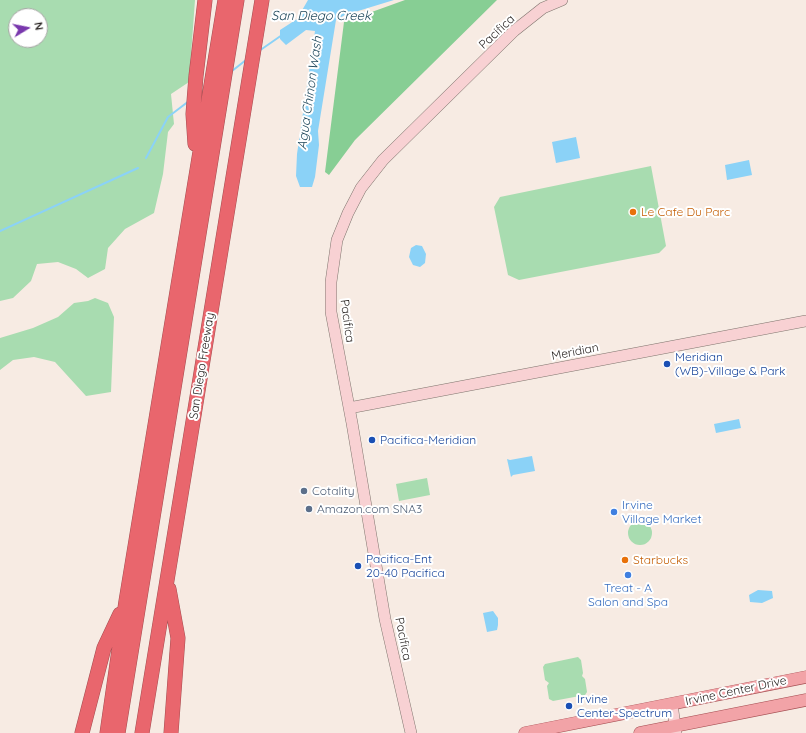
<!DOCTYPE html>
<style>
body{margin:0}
#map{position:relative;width:806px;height:733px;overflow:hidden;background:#f7ebe3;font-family:Quicksand,sans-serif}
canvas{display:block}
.north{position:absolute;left:8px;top:8px;width:40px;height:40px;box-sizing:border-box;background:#fff;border:1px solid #a7a5a5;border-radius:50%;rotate:80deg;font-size:11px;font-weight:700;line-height:16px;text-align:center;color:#241f1d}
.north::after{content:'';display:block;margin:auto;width:14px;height:18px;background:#7938ad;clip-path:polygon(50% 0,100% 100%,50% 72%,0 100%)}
</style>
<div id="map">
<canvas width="806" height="733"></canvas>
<div class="north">N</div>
</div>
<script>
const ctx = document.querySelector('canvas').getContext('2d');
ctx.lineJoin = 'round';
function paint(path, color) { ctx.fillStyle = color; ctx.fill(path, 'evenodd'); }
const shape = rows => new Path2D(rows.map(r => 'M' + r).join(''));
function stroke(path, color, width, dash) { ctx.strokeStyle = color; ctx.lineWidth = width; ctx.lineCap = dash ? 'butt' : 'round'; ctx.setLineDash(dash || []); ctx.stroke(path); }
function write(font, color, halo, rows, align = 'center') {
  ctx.font = font + ' Quicksand,sans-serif'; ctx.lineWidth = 4; ctx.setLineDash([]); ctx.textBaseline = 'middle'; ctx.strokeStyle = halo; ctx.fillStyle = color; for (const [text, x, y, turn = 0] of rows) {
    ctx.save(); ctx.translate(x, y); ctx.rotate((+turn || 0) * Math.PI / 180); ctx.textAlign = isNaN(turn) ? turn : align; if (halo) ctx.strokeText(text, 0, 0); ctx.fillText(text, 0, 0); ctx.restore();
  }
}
const green = shape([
 [0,0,195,0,189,82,171,94,174,124,168,132,163,174,154,213,125,229,108,248,105,269,88,278,76,269,58,262,37,264,31,281,13,298,0,301],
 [16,16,40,16,40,40,16,40],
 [651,166,666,246,659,253,519,280,508,275,494,207,500,197],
 [95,298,108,303,114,317,111,392,86,396,55,362,34,357,13,360,0,370,0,338,33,328,58,317,74,303,88,301],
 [427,478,430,495,399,501,396,484],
 '628 533a12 12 0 1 1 24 0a12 12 0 1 1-24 0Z',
 [578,657,581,660,583,673,582,676,585,679,587,692,585,695,553,701,549,699,547,686,549,683,545,680,543,667,545,664]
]);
const forest = shape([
 [405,0,497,0,355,140,329,175,325,172,344,22]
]);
const water = shape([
 [308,0,394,0,345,15,336,20,318,131,319,145,315,177,312,187,300,187,296,176,297,154,315,31,306,30,286,45,280,39,280,30,297,19],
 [576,137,580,158,556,163,552,142],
 [749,160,752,175,727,180,725,165],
 [416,245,422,246,426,254,425,263,420,267,413,265,409,257,411,248],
 [739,419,741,428,716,433,714,424],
 [532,456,535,471,513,475,511,477,507,459,510,460],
 [758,590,772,591,773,598,762,603,750,602,749,595],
 [493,611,498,618,498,625,497,630,487,632,483,613]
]);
const stream = shape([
 [259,51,282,35],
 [232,71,246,60],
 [146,158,168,117,189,101],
 [0,231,138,168]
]);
const secondary = shape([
 [349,408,806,321],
 [672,704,676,733],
 [411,733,385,619,352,423,331,312,331,282,337,240,348,213,361,188,383,160,514,31,543,8,562,0]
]);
const primary = shape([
 [525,733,806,677],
 [640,733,806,700]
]);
const highway = shape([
 [195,144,193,114,196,76,205,0],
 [169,589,178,638,171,733],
 [82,733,104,648,120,614],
 [107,733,126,601,225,0],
 [118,733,237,0],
 [142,733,262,0]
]);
const markers = [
 [633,212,4,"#e8710a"],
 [667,364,4,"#1a4fb4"],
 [372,440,4,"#1a4fb4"],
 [304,491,4,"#5c6f8a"],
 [309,509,4,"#5c6f8a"],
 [614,512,4,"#3f7fe0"],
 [625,560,4,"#e8710a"],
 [358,566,4,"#1a4fb4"],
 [628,575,4,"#3f7fe0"],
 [569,706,4,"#1a4fb4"]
];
const streetNames = [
 ["Pacifica",497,32,-43],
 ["Pacifica",347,321,82],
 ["Meridian",575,352,-11],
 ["San Diego Freeway",202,366,-81],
 ["Pacifica",403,639,79],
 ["Irvine Center Drive",736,691,-12]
];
const foodNames = [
 ["Le Cafe Du Parc",641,212],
 ["Starbucks",633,560]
];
const transitNames = [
 ["Meridian",675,357],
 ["(WB)-Village & Park",675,371],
 ["Pacifica-Meridian",380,440],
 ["Pacifica-Ent",366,559],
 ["20-40 Pacifica",366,573],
 ["Irvine",577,699],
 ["Center-Spectrum",577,713]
];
const serviceNames = [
 ["Cotality",312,491],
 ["Amazon.com SNA3",317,509]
];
const shopNames = [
 ["Irvine",622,505],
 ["Village Market",622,519],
 ["Treat - A",628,588,"center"],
 ["Salon and Spa",628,602,"center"]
];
const waterNames = [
 ["San Diego Creek",321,16],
 ["Agua Chinon Wash",310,93,-82]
];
paint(green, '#a8dcb0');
paint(forest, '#87ce94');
paint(water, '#8bd2f7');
stroke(stream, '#8bd2f7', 2);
stroke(secondary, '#7e746d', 12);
stroke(primary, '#a44d51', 13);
stroke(highway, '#a44d51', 15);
stroke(secondary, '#f8d1d3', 11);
stroke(primary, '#f2a3a7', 12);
stroke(highway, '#e9666d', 14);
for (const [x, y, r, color] of markers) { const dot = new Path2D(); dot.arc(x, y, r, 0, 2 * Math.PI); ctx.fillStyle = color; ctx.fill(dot); stroke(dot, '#fff', 1.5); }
write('12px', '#241f1d', '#fff', streetNames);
write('12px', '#c56008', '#fff', foodNames, 'left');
write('12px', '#164399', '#fff', transitNames, 'left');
write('12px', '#4e5e75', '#fff', serviceNames, 'left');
write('12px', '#366cbe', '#fff', shopNames, 'left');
write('italic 13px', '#234b5e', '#fff', waterNames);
</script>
